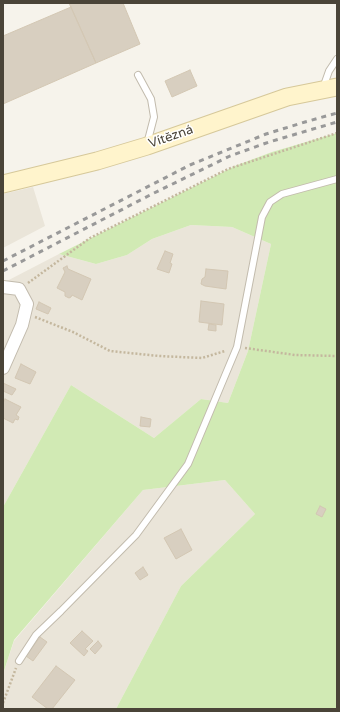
<!DOCTYPE html>
<meta charset="utf-8">
<style>
body{margin:0}
#map{position:relative;width:340px;height:712px;overflow:hidden;background:#f6f3eb;font-family:"Varela Round",sans-serif}
canvas{display:block}
.frame{position:absolute;inset:0;border:4px solid #4a4438;pointer-events:none}
</style>
<div id="map">
<canvas width="340" height="712"></canvas>
<div class="frame"></div>
</div>
<script>
const ctx = document.querySelector('canvas').getContext('2d');
ctx.lineJoin = 'round';
function paint(path, color) { ctx.fillStyle = color; ctx.fill(path, 'evenodd'); }
const shape = rows => new Path2D(rows.map(r => 'M' + r).join(''));
function stroke(path, color, width, dash) { ctx.strokeStyle = color; ctx.lineWidth = width; ctx.lineCap = dash ? 'butt' : 'round'; ctx.setLineDash(dash || []); ctx.stroke(path); }
function write(font, color, halo, rows, align = 'center') {
  ctx.font = font + ' "Varela Round",sans-serif'; ctx.lineWidth = 3; ctx.setLineDash([]); ctx.textBaseline = 'middle'; ctx.strokeStyle = halo; ctx.fillStyle = color; for (const [text, x, y, turn = 0] of rows) {
    ctx.save(); ctx.translate(x, y); ctx.rotate((+turn || 0) * Math.PI / 180); ctx.textAlign = isNaN(turn) ? turn : align; if (halo) ctx.strokeText(text, 0, 0); ctx.fillText(text, 0, 0); ctx.restore();
  }
}
const residential = shape([
 [33,187,45,226,3,248,3,194],
 [191,225,232,227,271,244,248,351,228,403,201,399,154,438,71,385,3,507,3,283,59,254,96,264,127,255,152,239],
 [225,480,255,514,181,586,116,709,3,709,3,674,14,641,143,490]
]);
const green = shape([
 [337,133,337,709,116,709,181,586,255,514,225,480,143,490,14,640,3,674,3,507,71,385,154,438,201,399,228,403,248,351,271,244,232,227,191,225,152,239,127,255,96,264,59,254,235,166,272,152]
]);
const building = shape([
 [69,3,123,3,140,44,96,63,69,3],
 [71,7,96,63,3,104,3,36,71,7],
 [190,70,197,86,172,97,165,81,190,70],
 [165,251,173,254,170,263,172,264,169,273,157,269,165,251],
 [67,266,68,269,91,279,82,300,72,295,71,297,69,298,65,296,65,292,57,288,65,272,63,268,67,266],
 [206,269,228,271,226,289,205,286,201,284,202,279,205,277,206,269],
 [201,301,224,304,222,325,199,322,201,301],
 [39,302,51,308,48,314,36,309,39,302],
 [209,324,216,325,216,331,208,330,209,324],
 [21,364,36,372,30,384,15,378,21,364],
 [3,383,16,389,12,395,3,391,3,383],
 [5,399,21,407,16,415,19,417,18,420,15,419,13,423,3,418,3,403,5,399],
 [141,417,151,419,150,427,140,426,141,417],
 [320,506,326,509,322,517,316,514,320,506],
 [181,529,192,550,176,559,164,538,181,529],
 [143,567,148,575,140,580,135,573,143,567],
 [82,631,93,641,85,649,88,651,84,656,70,643,82,631],
 [40,637,47,642,33,661,26,656,40,637],
 [98,641,102,646,95,654,90,649,98,641],
 [56,666,75,680,52,709,48,709,32,697,56,666]
]);
const path = shape([
 [28,283,90,238,228,169,337,133],
 [35,317,73,332,110,351,159,356,202,358,225,351],
 [245,348,295,355,337,356],
 [3,703,16,668]
]);
const service = shape([
 [138,75,151,99,154,117,147,144],
 [323,88,329,71,337,59],
 [19,661,36,635,61,611,136,535,188,464,237,347,262,217,270,202,282,194,337,179]
]);
const minor = shape([
 [3,287,19,289,27,304,22,325,3,368]
]);
const secondary = shape([
 [3,184,97,161,147,146,287,97,337,87]
]);
const rail = shape([
 [3,261,190,165,266,134,305,122,337,113],
 [3,271,154,193,230,156,269,142,337,122]
]);
const streetNames = [
 ["Vítězná",171,137,-19]
];
paint(residential, '#eae5d9');
paint(green, '#d1eab4');
paint(building, '#d8cfc0');
stroke(building, '#d3c7b3', 1);
stroke(service, '#c2bbad', 8);
stroke(minor, '#c2bbad', 14);
stroke(secondary, '#d6c89a', 19);
stroke(path, '#c4b79e', 2.5, [2, 2]);
stroke(service, '#fff', 6);
stroke(minor, '#fff', 12);
stroke(secondary, '#fff4cc', 17);
stroke(rail, '#999', 3, [5, 5]);
write('13px', '#4a4438', '#fff', streetNames);
</script>
